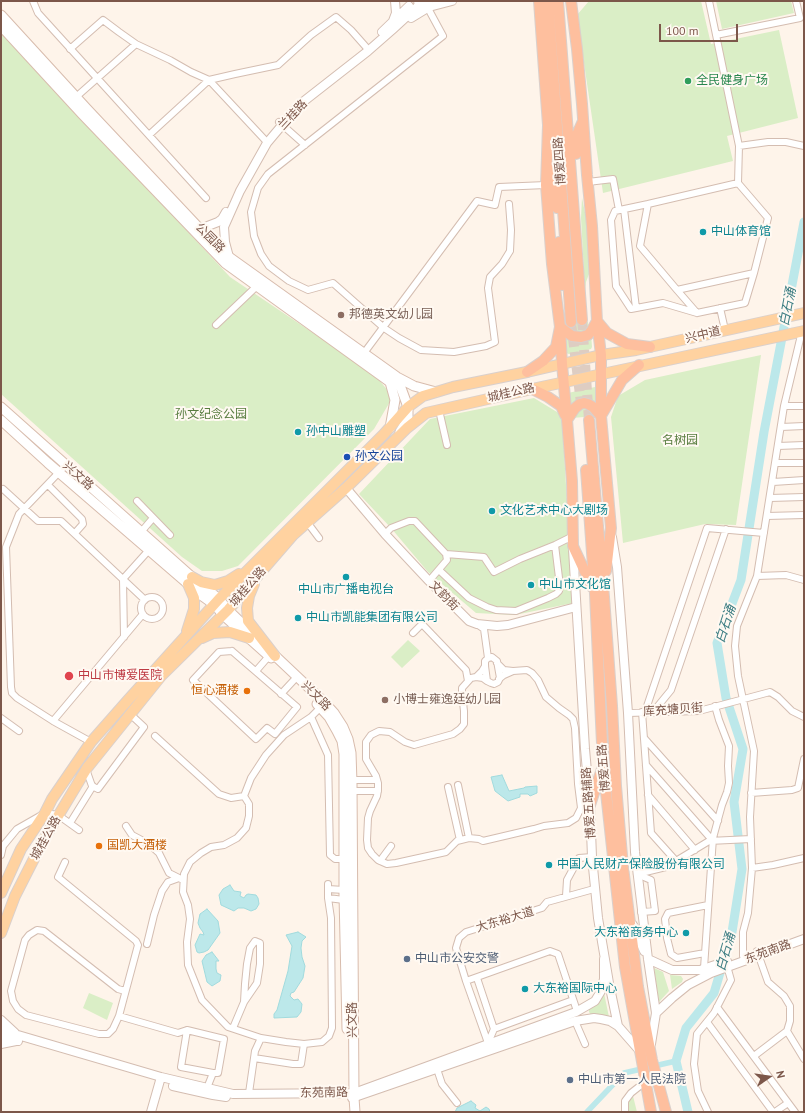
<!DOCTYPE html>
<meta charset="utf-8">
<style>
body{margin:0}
#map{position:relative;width:805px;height:1113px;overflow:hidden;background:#fef4ea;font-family:"PT Sans",sans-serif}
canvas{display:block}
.frame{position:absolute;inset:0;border:2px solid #7c574a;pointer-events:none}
.north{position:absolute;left:749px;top:1057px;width:40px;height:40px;-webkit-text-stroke:3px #fff9f2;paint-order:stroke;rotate:77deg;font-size:11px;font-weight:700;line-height:16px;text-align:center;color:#7c574a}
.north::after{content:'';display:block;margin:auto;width:14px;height:18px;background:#7c574a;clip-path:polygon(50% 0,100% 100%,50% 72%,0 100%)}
.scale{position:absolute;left:659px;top:24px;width:79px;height:18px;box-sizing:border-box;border:2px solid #7c574a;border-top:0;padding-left:5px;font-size:12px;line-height:14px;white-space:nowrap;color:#7c574a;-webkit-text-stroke:3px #fff9f2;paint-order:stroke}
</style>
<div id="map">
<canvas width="805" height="1113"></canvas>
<div class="frame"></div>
<div class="north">N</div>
<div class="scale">100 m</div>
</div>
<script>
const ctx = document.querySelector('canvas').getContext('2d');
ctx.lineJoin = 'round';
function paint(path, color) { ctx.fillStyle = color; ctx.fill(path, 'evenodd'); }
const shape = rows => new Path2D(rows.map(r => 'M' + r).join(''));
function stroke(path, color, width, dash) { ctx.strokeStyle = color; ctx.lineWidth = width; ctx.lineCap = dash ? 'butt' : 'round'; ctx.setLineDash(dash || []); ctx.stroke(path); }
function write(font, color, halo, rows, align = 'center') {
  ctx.font = font + ' "PT Sans","Noto Sans SC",sans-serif'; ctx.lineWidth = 4; ctx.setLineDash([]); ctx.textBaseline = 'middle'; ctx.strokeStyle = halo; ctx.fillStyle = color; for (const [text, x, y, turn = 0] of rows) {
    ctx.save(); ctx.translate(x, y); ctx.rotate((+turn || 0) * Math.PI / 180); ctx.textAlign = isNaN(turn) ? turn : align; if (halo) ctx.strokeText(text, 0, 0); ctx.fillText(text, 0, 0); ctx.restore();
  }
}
const green = shape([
 [589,1,701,1,711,44,779,30,798,118,727,136,733,161,603,193,577,15],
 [716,1,791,1,794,13,722,29],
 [3,33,230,277,374,374,389,392,391,400,374,429,238,566,222,571,202,571,182,557,1,394,1,35],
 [582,198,588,227,589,274,586,282,585,290,581,218],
 [588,322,588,326,585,330,578,334,565,326,565,324],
 [591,333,592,347,591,349,569,354,566,353,565,336],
 [761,355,736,525,705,524,623,543,611,417,618,396,645,380],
 [595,387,597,406,571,408,568,393],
 [534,398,557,412,562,418,573,603,515,615,476,613,428,572,391,528,359,494,430,419],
 [585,406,596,416,572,418,574,412],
 [408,640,420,651,402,668,391,657],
 [654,968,663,972,669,991,659,1002],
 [670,975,681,976,683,979,682,982,672,989],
 [89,993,113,1003,107,1020,83,1008],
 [604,993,609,1017,598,1014,591,1015,589,1012,589,1008],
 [633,1096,637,1112,628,1112,626,1105]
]);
const water = shape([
 [502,775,509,791,524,788,525,787,537,786,537,793,530,796,528,794,520,794,520,797,508,801,495,791,491,777,502,775],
 [230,885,234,891,241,892,240,896,244,898,246,895,248,894,256,895,258,898,259,904,256,909,251,911,244,908,238,908,234,911,221,905,219,895,223,889,230,885],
 [207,909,218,921,220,933,208,950,204,952,199,953,197,952,195,945,200,934,204,935,203,932,200,928,198,923,200,914,207,909],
 [298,932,306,937,302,941,301,948,302,957,305,966,303,978,294,992,291,993,290,996,294,1000,298,999,302,1004,301,1012,297,1017,274,1018,274,1014,277,1010,288,971,292,946,286,935,298,932],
 [212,952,219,961,216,961,216,969,217,973,221,975,220,981,212,986,207,982,202,961,206,955,212,952],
 [471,1101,476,1105,475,1108,480,1111,486,1107,489,1109,490,1112,455,1112,457,1108,471,1101]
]);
const canal = shape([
 [587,1112,624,1073,676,1061]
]);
const river = shape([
 [688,1112,676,1061,686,1028,714,993,732,932,742,869,734,802,743,749,726,698,717,643,741,580,764,432,804,222]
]);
const trunkTunnel = shape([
 [582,320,589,420],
 [571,322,582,411]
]);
const minor = shape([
 [33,1,38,13,206,198],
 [709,1,739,146,768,142,786,142,804,146],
 [428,4,430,12,443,36,268,174,258,188,251,212,254,236,261,254,269,266,289,281,308,290,333,283,384,328,399,338,421,350,454,352,486,346,495,342,488,288,490,277,502,264,510,251,511,230,509,204],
 [716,35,800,18,796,1],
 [70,49,103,20,119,32,136,44,170,60,191,72,209,80,235,74,278,65,311,35,336,17,351,30,366,47],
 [76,97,136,44],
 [279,122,305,145],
 [149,135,209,80,265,140],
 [588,182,613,179,619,210],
 [738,183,648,204,640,246,677,290,754,273,768,218,738,183,739,146],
 [648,204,615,211,611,220,616,286,631,309,663,303,697,313,745,303,754,273],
 [624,209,636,308],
 [677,290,697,313],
 [720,308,725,330],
 [216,325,258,285],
 [364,353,477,201,495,205,499,187,546,185],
 [784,406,804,406],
 [439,410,447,445],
 [781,427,804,426],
 [778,446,804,445],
 [775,463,804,463],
 [66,465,19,514,6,547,11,687,12,693,17,698,53,721,91,742],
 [773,482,804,480],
 [48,485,82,519,83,524,75,533],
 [3,489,38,521,61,521,145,600],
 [770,498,804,497],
 [137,501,170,535],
 [767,516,804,515],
 [307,522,319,538],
 [141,532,153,518],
 [385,534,391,528,409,521,415,521,446,554,447,560,429,581],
 [446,554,484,557,494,572,520,559,555,545,573,536],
 [439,570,469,598,487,607,496,610,516,611,548,598,556,594,559,591,560,586,555,545],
 [757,576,786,575,804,580],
 '141 608a11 11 0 1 1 22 0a11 11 0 1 1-22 0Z',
 [477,624,484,629,488,658,485,661,485,666,487,681,491,683,494,684,498,682,500,678,497,661,492,657,488,658],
 [413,633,422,624,466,670,468,681],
 [124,637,123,579,149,550],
 [232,651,297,707,275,734,267,728,256,739,193,680,219,652,232,651],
 [497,663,504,670,513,671,504,675,499,679],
 [485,666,482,671,476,677,483,678,487,681],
 [256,671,269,656],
 [476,677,471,678,462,688,462,694,464,711,464,724,460,729,453,734,414,745,405,742,390,732,379,731,371,735,366,742,366,759,376,776,378,783,378,790,377,796,370,811,368,818,367,840,368,848,372,854,378,860,387,864,396,863,446,852,457,841,469,838,479,839,483,841,534,829,544,826,568,823,576,818,581,808,578,784,575,728,573,719,569,715,559,708,546,697,538,680,532,673,527,670,513,671],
 [281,694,294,680],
 [321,707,311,717,328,755,330,855,335,859,344,859],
 [642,712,651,833,676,861],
 [645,712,707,528,764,533],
 [653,712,671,690,726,529],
 [628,713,699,711,770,692,778,697,792,711,804,717],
 [1,718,19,731],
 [53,721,143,614],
 [155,736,219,794,231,798,244,796,251,778,266,755,284,735,311,717],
 [644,738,718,821],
 [646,765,713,841],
 [86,769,92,786,98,789,144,727,130,714],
 [352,780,377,780],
 [458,785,469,838],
 [448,787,460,840],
 [352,791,378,791],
 [751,793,792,790,798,788,804,759],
 [648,795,695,850],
 [244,796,249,804,249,816,246,828,237,838,224,845,211,847,201,853,190,862,184,874,183,892,188,905,190,919,187,942,188,965,202,1000,228,1027,261,1038,255,1051,249,1093],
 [70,823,93,786],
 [126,826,132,835,149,844,159,853,169,873,183,880],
 [1,855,3,846,17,829,45,813,58,815,79,830],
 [380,861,391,846],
 [65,862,58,877,136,941,138,945,119,1016],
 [752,868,773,865,804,858],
 [637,874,666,867,709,841,751,839],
 [637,874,651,880,655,911,641,912],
 [328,889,344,890],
 [566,896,567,880,579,858,592,857],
 [328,898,344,900],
 [147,944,154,915,162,891,168,882,179,878],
 [705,953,677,958,671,954,667,938,665,919,668,913,708,905],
 [743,956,743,932,748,913,752,868,750,817,754,751,738,676,735,646,737,626,757,576,784,406,802,331],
 [704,968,713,838,722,805,727,792,729,783,728,766,729,746,719,720,715,706],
 [477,978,494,1029],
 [466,981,456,948,459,938,466,932,542,908,547,902,594,889],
 [125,991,118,989,44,931,37,930,29,935,25,940,11,991,13,1001,18,1009,26,1015,99,1034,108,1034,113,1029,119,1016,178,1033,187,1030,224,1039,218,1073,213,1073,207,1088],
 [717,1007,795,1112],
 [575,1021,585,1044],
 [707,1022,773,1112],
 [233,1028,244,1002,257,983,260,964,260,943,255,941,250,948,247,964,245,984,244,1002],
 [187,1030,181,1067,213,1073],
 [787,1031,804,1059],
 [261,1038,286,1042,304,1044,322,1042,329,1036,332,1028,331,918,328,898,328,884],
 [488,1043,466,981,550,951,558,954,577,1011],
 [488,1043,494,1029,573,1000],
 [754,1056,787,1031,790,1021,790,1006,784,996,768,982,757,951],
 [254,1058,293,1064,301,1064,304,1044],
 [437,1069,442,1084,457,1103],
 [625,1112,625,1101,631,1093,645,1082],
 [708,1112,698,1091,694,1064,697,1034,714,1013,731,980,727,966],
 [775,1112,788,1103]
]);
const tertiary = shape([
 [419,1,428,1],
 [424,7,429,7,452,1],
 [411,18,429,7],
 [393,21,396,13,395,1],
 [382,32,409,6],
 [200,229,218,222,222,219,226,212],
 [229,257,225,242,224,227,240,191,267,143,299,105,368,51,392,30,417,7,419,4,418,1],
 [346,488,385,534,429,581,469,621,477,624,497,626,508,625,576,607],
 [612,537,617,567,628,713,635,852,648,959,656,1013,651,1044],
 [573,549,585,749,590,805,592,857,598,918,609,983,618,1026,639,1050],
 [633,925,644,951],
 [648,959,672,970,700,970,727,961],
 [656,1013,672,998,688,985,711,973,804,939],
 [1,1020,15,1033],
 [1,1030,161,1077,233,1094,354,1093,576,1012,595,1001,601,991,604,979,604,959],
 [1,1036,18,1041],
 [1,1044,16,1041],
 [173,1086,213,1095,226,1097],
 [352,1098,575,1021,594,1018,601,1019,610,1021,618,1026],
 [151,1112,161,1077]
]);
const secondary = shape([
 [1,15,87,109,200,229,214,243,229,257,397,377,414,386,436,392],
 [1,26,82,114,225,263,390,382,395,400,390,428],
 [397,377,408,407,408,416,405,424,400,432],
 [1,407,192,577,219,599,228,610,258,639],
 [1,420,48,463,201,595,215,605,223,615,271,658],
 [270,651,324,702,334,713,343,727,348,739,351,753,352,783,354,1098,355,1112],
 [317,704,329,717,337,731,342,741,344,754,344,895,347,1029]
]);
const primary = shape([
 [192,577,201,582,215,585,228,581,239,574],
 [254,584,249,596,247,608,248,621,275,656],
 [187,631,194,609,194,598,188,584],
 [202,638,213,633,230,632,249,638],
 [1,893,21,849,45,813,52,799,91,742,128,700,219,599,384,434,408,407,423,396,453,387,527,372,601,355,636,350,804,313],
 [1,933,15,896,43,841,87,768,161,676,228,610,293,535,346,488,407,428,426,413,532,389,804,331]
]);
const trunk = shape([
 [539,1,548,125,546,185,552,264,560,327,562,364,567,420,572,481,573,546,592,587],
 [548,1,571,322],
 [558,1,582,320],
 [571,1,577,49,582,104,587,175,592,226,597,321,601,355,601,416,611,528,606,571],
 [576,154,576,137,583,121],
 [550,170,557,208],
 [559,242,560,269,562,285],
 [527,372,543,361,556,347,560,327,572,336,581,337,588,335,592,330,597,321,607,333,627,344,650,347],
 [532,389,548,397,561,406,565,415],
 [602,414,622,380,639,365],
 [567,420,575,408,580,404,584,403,588,404,593,407,601,416],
 [589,420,604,597,612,706,616,786,623,867,638,987,652,1060,666,1112],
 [586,470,595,594,603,765,625,967,651,1112],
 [590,805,602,769]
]);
const markers = [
 [688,81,4,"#2e9e5b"],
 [703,232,4,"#0f9aa8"],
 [341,315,4,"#8d6e63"],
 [298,432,4,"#0f9aa8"],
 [347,457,4,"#1a4fb4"],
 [492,511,4,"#0f9aa8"],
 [346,577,4,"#0f9aa8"],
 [531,585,4,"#0f9aa8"],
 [298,618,4,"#0f9aa8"],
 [69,676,5,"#e0444e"],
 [247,691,4,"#e8710a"],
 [385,700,4,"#8d6e63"],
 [99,846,4,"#e8710a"],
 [549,865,4,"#0f9aa8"],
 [686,933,4,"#0f9aa8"],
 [407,959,4,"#5c6f8a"],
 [525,989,4,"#0f9aa8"],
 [570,1080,4,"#5c6f8a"]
];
const leisureNames = [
 ["全民健身广场",696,81]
];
const streetNames = [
 ["兰桂路",293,115,-47],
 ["博爱四路",560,161,-94],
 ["公园路",210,238,45],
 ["兴中道",703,335,-13],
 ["城桂公路",511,393,-13],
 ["兴文路",78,476,42],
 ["城桂公路",248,587,-49],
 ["文韵街",444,596,45],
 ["兴文路",316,696,45],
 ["库充塘贝街",673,710,-4],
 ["博爱五路",604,768,-95],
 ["博爱五路辅路",589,803,-94],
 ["城桂公路",46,838,-61],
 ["大东裕大道",505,920,-17],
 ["东苑南路",768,952,-20],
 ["兴文路",353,1020,-90],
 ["东苑南路",324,1093,-1]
];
const cultureNames = [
 ["中山体育馆",711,232],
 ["孙中山雕塑",306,432],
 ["文化艺术中心大剧场",500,511],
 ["中山市文化馆",539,585],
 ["中山市广播电视台",346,590,"center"],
 ["中山市凯能集团有限公司",306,618],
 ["中国人民财产保险股份有限公司",557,865],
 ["大东裕商务中心",678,933,"right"],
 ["大东裕国际中心",533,989]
];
const educationNames = [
 ["邦德英文幼儿园",349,315],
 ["小博士雍逸廷幼儿园",393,700]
];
const parkNames = [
 ["孙文纪念公园",211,415],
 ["名树园",680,441]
];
const transitNames = [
 ["孙文公园",355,457]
];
const healthNames = [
 ["中山市博爱医院",78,676]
];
const foodNames = [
 ["恒心酒楼",239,691],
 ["国凯大酒楼",107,846,"left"]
];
const serviceNames = [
 ["中山市公安交警",415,959],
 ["中山市第一人民法院",578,1080]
];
const waterNames = [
 ["白石涌",788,307,-79],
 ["白石涌",726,624,-72],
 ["白石涌",726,952,-74]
];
paint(green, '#daeec6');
paint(water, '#bce8ea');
stroke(water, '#a1dadd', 1);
stroke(canal, '#bce8ea', 5.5);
stroke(river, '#bce8ea', 9);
stroke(trunkTunnel, '#decdc2', 10, [10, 5]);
stroke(minor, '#d4bdb1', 8);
stroke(tertiary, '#d4bdb1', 10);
stroke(secondary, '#d8bcad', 11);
stroke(primary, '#dad0cc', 12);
stroke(trunk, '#dad0cc', 12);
stroke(minor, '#fff', 6);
stroke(tertiary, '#fff', 8);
stroke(secondary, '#fff', 9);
stroke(primary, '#ffd2a0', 10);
stroke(trunk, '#febf9e', 10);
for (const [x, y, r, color] of markers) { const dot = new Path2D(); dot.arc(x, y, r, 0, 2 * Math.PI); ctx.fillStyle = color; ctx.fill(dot); stroke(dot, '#fff9f2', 1.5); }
write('12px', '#27864d', '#fff9f2', leisureNames, 'left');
write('12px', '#7c574a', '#fff9f2', streetNames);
write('12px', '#0d838f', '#fff9f2', cultureNames, 'left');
write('12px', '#785e54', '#fff9f2', educationNames, 'left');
write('12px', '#577c3e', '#fff9f2', parkNames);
write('12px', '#164399', '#fff9f2', transitNames, 'left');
write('12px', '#be3a42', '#fff9f2', healthNames, 'left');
write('12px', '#c56008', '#fff9f2', foodNames, 'right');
write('12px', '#4e5e75', '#fff9f2', serviceNames, 'left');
write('italic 13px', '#3c7d82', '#fff9f2', waterNames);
</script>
